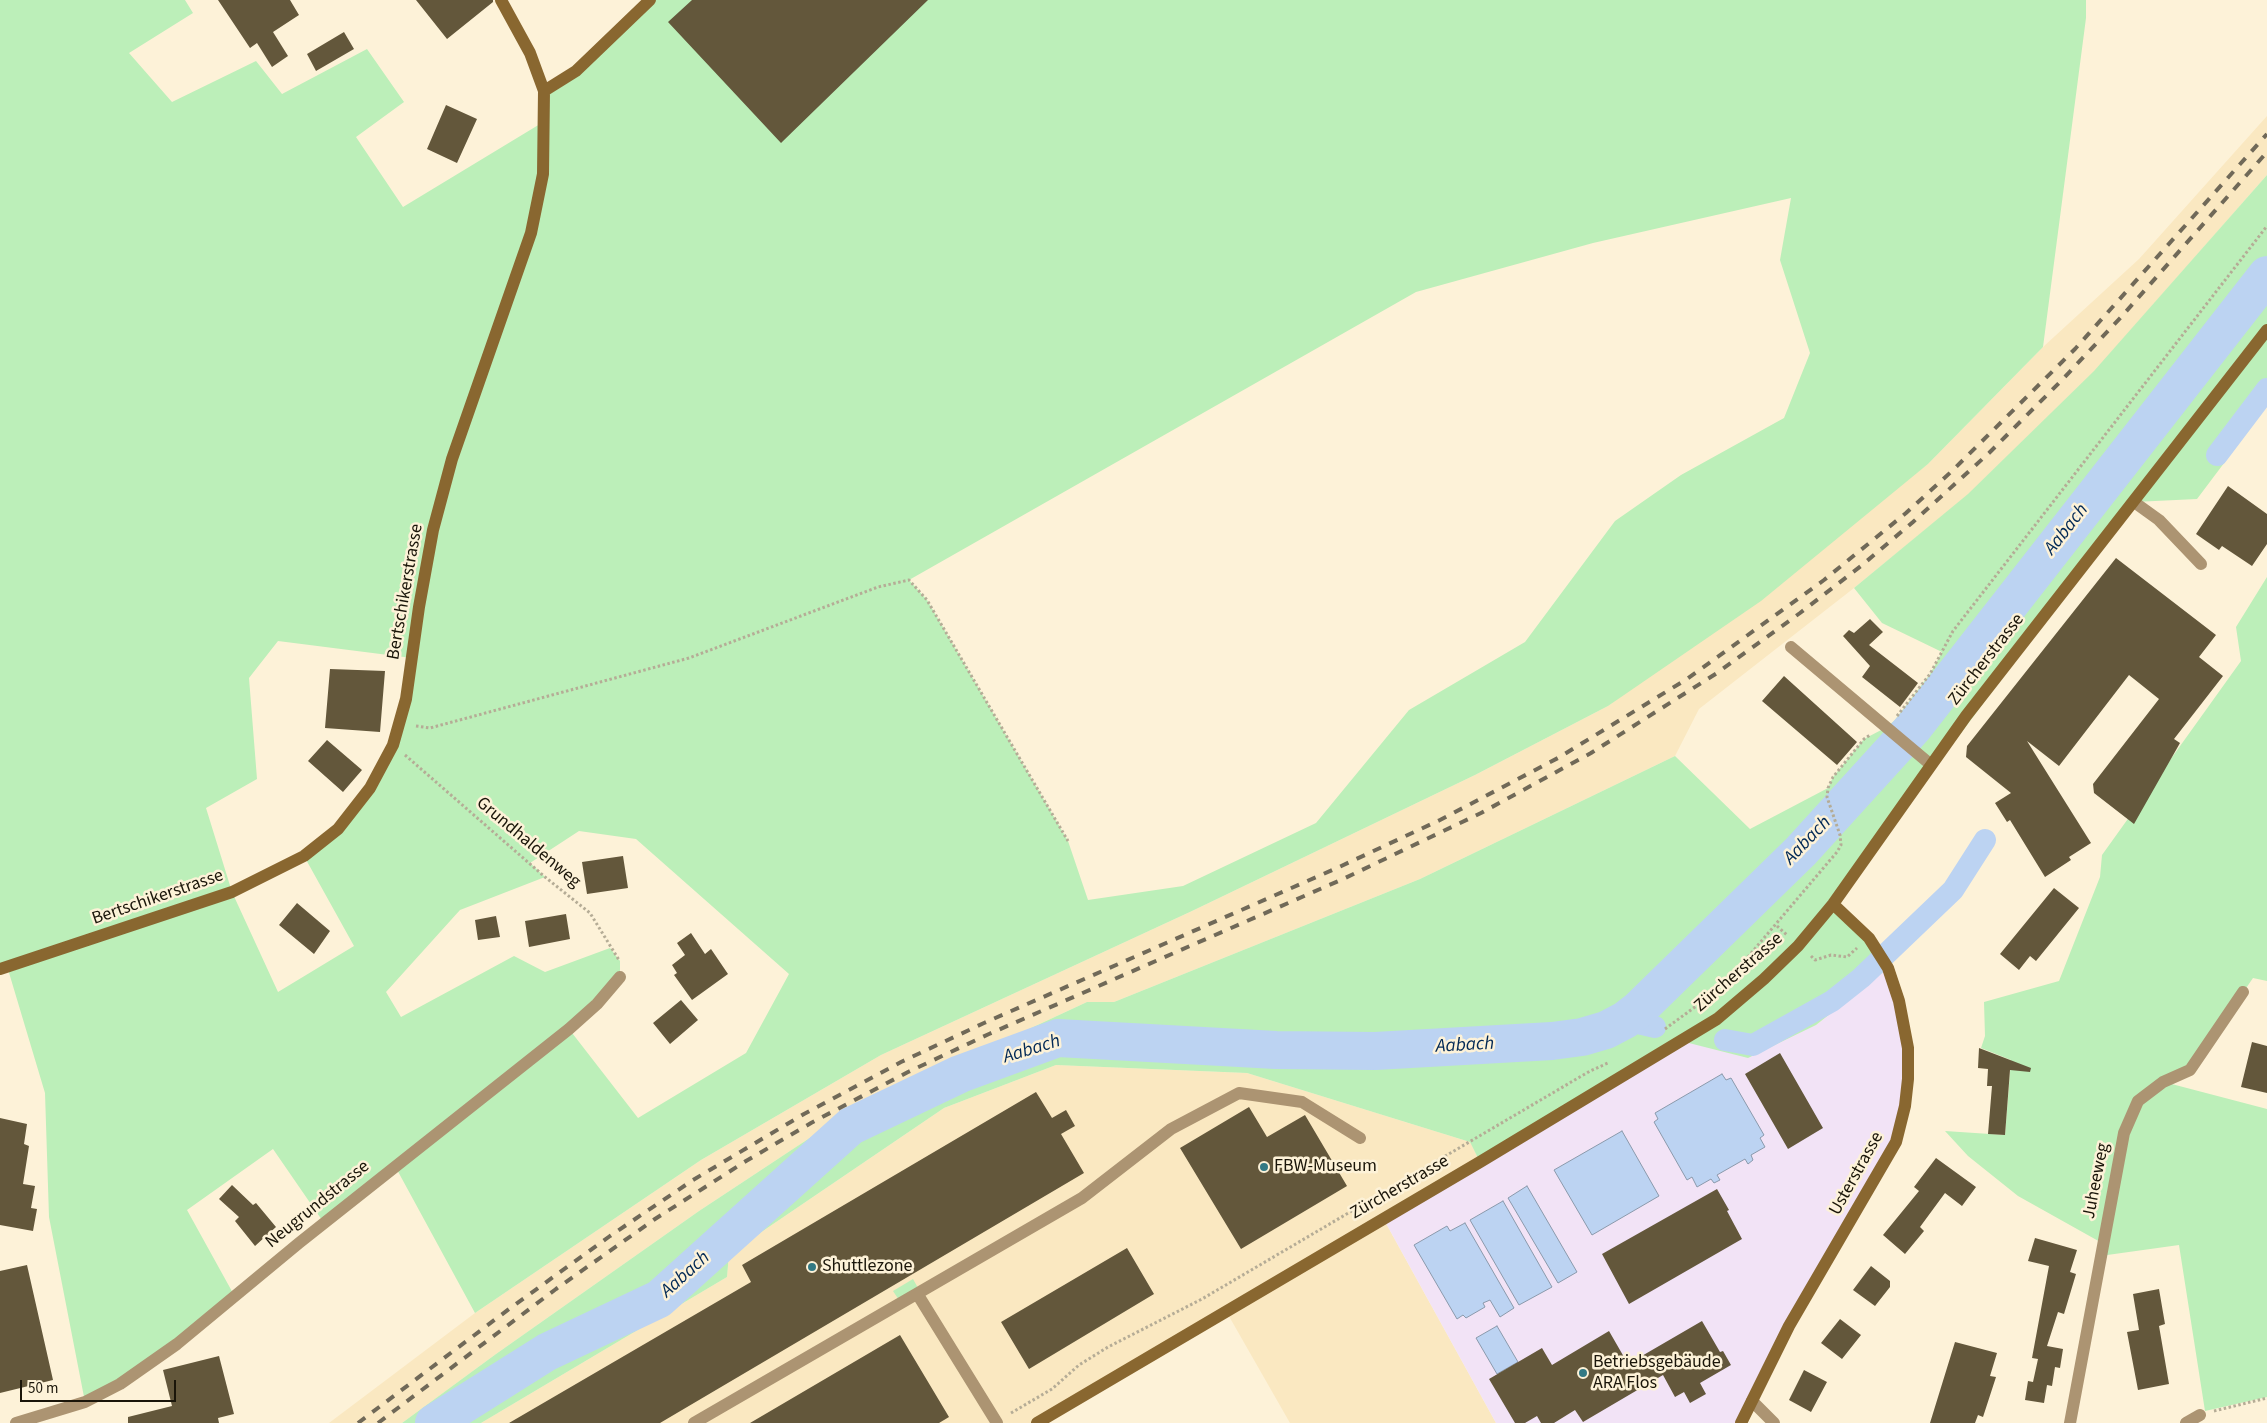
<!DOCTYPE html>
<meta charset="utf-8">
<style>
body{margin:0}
#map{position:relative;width:2267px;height:1423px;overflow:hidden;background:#fdf2d8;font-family:"Source Sans 3",sans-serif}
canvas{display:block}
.scale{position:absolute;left:20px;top:1380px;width:156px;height:22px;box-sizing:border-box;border:2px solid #1a1509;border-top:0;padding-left:6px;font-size:15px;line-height:18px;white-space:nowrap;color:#1a1509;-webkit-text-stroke:4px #fdf2d8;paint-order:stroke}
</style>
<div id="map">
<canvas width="2267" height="1423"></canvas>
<div class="scale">50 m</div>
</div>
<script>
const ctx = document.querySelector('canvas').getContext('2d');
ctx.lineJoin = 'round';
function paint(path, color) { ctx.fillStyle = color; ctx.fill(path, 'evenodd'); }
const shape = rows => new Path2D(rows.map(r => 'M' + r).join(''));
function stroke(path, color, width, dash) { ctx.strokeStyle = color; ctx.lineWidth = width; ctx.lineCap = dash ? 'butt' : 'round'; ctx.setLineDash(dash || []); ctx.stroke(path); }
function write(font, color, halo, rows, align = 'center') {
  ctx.font = font + ' "Source Sans 3",sans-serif'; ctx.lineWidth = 5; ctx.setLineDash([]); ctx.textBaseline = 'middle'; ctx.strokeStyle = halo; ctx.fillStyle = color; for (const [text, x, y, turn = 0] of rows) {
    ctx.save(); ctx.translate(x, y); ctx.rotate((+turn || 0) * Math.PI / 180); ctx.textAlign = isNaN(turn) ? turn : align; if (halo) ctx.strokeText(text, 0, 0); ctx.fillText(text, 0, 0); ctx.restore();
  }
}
const built = shape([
 [2267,116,2267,175,2095,371,1968,495,1854,588,1699,709,1675,756,1420,879,1114,1002,1087,1002,846,1114,699,1211,496,1354,402,1423,329,1423,475,1313,701,1160,881,1055,1192,911,1475,775,1608,706,1928,464,2043,347,2139,259],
 [1056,1065,1247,1073,1470,1142,1480,1162,1383,1218,1496,1423,1290,1423,1226,1311,1037,1423,481,1423,727,1277,729,1254,944,1108]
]);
const industrial = shape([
 [1888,968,1908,1048,1896,1142,1741,1423,1496,1423,1383,1218,1681,1040,1816,1025]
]);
const green = shape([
 [0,0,185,0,193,13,129,53,172,102,256,61,282,94,367,49,404,102,356,137,403,207,545,121,544,91,650,0,2086,0,2086,18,2043,347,1928,464,1761,601,1608,706,1475,775,1192,911,881,1055,701,1160,475,1313,395,1166,324,1223,273,1149,187,1210,234,1295,177,1344,85,1402,49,1217,45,1093,7,966,0,969],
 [1791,198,1780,260,1810,353,1784,418,1681,475,1615,521,1525,642,1409,710,1316,823,1183,886,1088,900,1068,841,927,600,909,580,1416,292,1593,243],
 [278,641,412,658,393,745,338,829,304,856,354,946,278,992,232,892,206,808,257,779,249,678],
 [579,831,636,839,789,974,746,1053,638,1118,569,1029,620,977,620,961,610,948,545,972,514,956,401,1017,386,992,460,910,545,877,530,863],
 [2267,175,2267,406,2197,499,2134,502,1833,904,1888,968,1816,1025,1748,1058,1681,1041,1480,1162,1470,1142,1247,1073,1056,1065,944,1108,729,1254,727,1277,481,1423,402,1423,496,1354,699,1211,846,1114,1087,1002,1114,1002,1420,879,1675,756,1750,829,1828,788,1833,777,1864,739,1885,728,1894,721,1930,674,1942,652,1882,623,1854,588,1968,494,2094,371],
 [2267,577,2267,981,2253,978,2190,1070,2164,1082,2267,1109,2267,1397,2205,1411,2179,1245,2100,1256,2102,1243,2018,1196,1968,1156,1945,1131,2005,1135,2011,1060,1981,1048,1985,1036,1984,1002,2059,981,2100,877,2102,855,2241,661,2236,627],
 [913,1279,918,1288,899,1300,893,1291]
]);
const water = shape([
 [1722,1074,1726,1080,1731,1078,1764,1135,1760,1138,1765,1147,1751,1155,1753,1160,1748,1164,1745,1159,1717,1175,1720,1180,1714,1183,1711,1179,1697,1187,1692,1177,1687,1180,1654,1122,1658,1119,1655,1113,1722,1074],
 [1622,1131,1659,1196,1592,1235,1554,1170,1622,1131],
 [1527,1186,1577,1272,1558,1283,1508,1198,1527,1186],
 [1503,1201,1552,1287,1519,1305,1470,1220,1503,1201],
 [1465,1223,1514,1308,1500,1317,1490,1300,1483,1303,1485,1307,1466,1318,1463,1315,1457,1319,1414,1245,1447,1226,1450,1231,1465,1223],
 [1497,1326,1518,1362,1497,1374,1476,1338,1497,1326]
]);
const canal = shape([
 [2217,455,2267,389],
 [1625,1020,1655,1027],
 [1725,1040,1753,1045,1832,1001,1861,978,1953,890,1985,840]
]);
const river = shape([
 [434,1423,547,1352,659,1299,851,1126,960,1074,1058,1038,1276,1050,1375,1051,1552,1041,1582,1037,1606,1030,1625,1020,1638,1010,1801,851,1913,728,2267,275]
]);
const building = shape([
 [218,0,290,0,299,15,273,32,288,56,272,67,257,43,250,48],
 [416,0,493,0,493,2,447,39],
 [692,0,928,0,781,143,668,22],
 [344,32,354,49,316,71,307,54],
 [446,105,477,119,457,163,427,149],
 [2228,486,2267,514,2267,544,2252,566,2222,546,2219,550,2196,534],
 [2116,558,2216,635,2199,657,2223,676,2174,739,2180,743,2134,824,2094,793,2093,784,2159,699,2129,675,2059,766,2027,741,2091,843,2069,857,2071,860,2045,877,2010,820,2007,822,1995,803,2011,793,1966,757,1967,746],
 [1870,619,1883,632,1869,645,1918,683,1900,707,1862,677,1870,666,1843,636,1849,630,1854,633],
 [330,669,385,671,380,732,325,728],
 [1784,676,1857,742,1837,765,1762,701],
 [327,740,362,770,343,792,308,761],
 [623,856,628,888,587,894,582,862],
 [2054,888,2079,908,2036,961,2030,956,2019,970,2000,954],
 [297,903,330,931,314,954,279,925],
 [566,914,570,939,529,947,525,921],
 [496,916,500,937,478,940,475,920],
 [691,933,705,954,711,949,728,974,692,1000,674,975,677,973,672,965,685,955,677,943],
 [681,1000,698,1020,670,1044,653,1023],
 [2252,1042,2267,1046,2267,1093,2241,1087],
 [1979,1048,2031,1068,2030,1072,2010,1070,2005,1135,1988,1134,1992,1086,1987,1086,1988,1069,1978,1068],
 [1780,1053,1823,1128,1788,1149,1745,1074],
 [1036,1092,1052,1118,1066,1110,1075,1126,1061,1134,1084,1173,660,1423,509,1423,751,1282,742,1265],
 [1249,1107,1267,1137,1305,1115,1347,1186,1241,1249,1180,1148],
 [0,1118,27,1124,24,1144,29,1146,23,1184,35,1186,31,1208,37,1209,33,1231,0,1225],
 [1936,1158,1976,1187,1962,1206,1945,1193,1920,1227,1924,1231,1905,1254,1883,1235,1919,1191,1914,1187],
 [232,1185,253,1205,256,1203,276,1227,255,1246,235,1221,239,1217,219,1199],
 [1717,1189,1729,1210,1727,1211,1742,1239,1629,1304,1602,1254],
 [2035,1238,2077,1250,2070,1272,2076,1274,2064,1314,2058,1312,2047,1346,2063,1349,2060,1368,2055,1367,2052,1386,2047,1385,2044,1403,2025,1400,2028,1381,2033,1382,2038,1359,2032,1358,2049,1266,2028,1261],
 [1127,1248,1154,1294,1029,1369,1001,1322],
 [27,1265,53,1380,0,1393,0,1271],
 [1871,1266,1890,1281,1890,1287,1875,1306,1853,1290],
 [2159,1289,2165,1324,2159,1326,2169,1384,2138,1390,2127,1332,2139,1330,2133,1294],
 [1840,1319,1861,1335,1842,1359,1821,1343],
 [1702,1321,1720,1352,1723,1351,1731,1365,1700,1383,1706,1394,1690,1403,1684,1392,1675,1397,1663,1375,1583,1422,1575,1410,1554,1423,1541,1423,1537,1416,1525,1423,1515,1423,1489,1379,1542,1348,1552,1365,1609,1331,1628,1364],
 [900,1335,949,1417,939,1423,750,1423],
 [1955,1342,1997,1353,1990,1376,1996,1377,1983,1417,1978,1415,1975,1423,1930,1423],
 [219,1356,234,1414,218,1418,219,1423,128,1423,128,1417,172,1406,163,1370],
 [1804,1370,1827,1382,1811,1412,1789,1400]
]);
const path = shape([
 [1897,716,1930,674,1953,631,2267,226],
 [416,726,430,728,689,658,878,587,909,580,927,600,1068,841],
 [405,755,545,877,590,913,619,960],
 [1777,926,1788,936],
 [1811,956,1815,960,1831,955,1847,957,1857,948],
 [1665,1029,1703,1001,1747,958,1837,852,1841,845,1840,835,1827,797,1828,788,1833,777,1864,739,1870,735],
 [2214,1411,2267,1398],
 [1011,1413,1052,1389,1079,1365,1108,1347,1202,1299,1590,1071,1608,1063]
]);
const lane = shape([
 [2134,502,2159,520,2201,564],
 [1791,647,1930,764],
 [918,1295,997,1423],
 [694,1423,1082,1198,1171,1129,1239,1093,1302,1102,1360,1138],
 [2186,1423,2200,1415]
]);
const street = shape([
 [1752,1401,1774,1423],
 [16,1423,85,1402,120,1384,177,1344,299,1243,569,1029,597,1004,620,977],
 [2070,1423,2124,1133,2138,1101,2163,1082,2190,1070,2243,992]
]);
const secondary = shape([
 [544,91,576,71,650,0],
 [0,969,232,892,304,856,338,829,370,788,393,745,406,699,419,607,433,530,452,459,531,233,543,174,544,91,530,53,501,0],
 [1037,1423,1480,1162,1717,1019,1764,979,1798,946,1833,904,1966,716,2267,330],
 [1741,1423,1789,1326,1896,1142,1905,1106,1908,1079,1908,1048,1899,1001,1888,968,1869,938,1833,904]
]);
const rail = shape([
 [358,1423,509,1309,610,1236,693,1180,804,1114,901,1062,984,1023,1337,868,1440,820,1558,758,1687,679,1824,580,1906,513,1952,471,2075,349,2267,134],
 [378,1423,556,1289,655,1219,746,1161,811,1123,908,1072,989,1034,1343,879,1481,813,1591,753,1717,673,1800,613,1861,566,1913,522,1989,453,2062,380,2122,316,2267,152]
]);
const markers = [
 [1264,1167,5,"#327984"],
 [812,1267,5,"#327984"],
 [1583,1373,5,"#327984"]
];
const streetNames = [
 ["Bertschikerstrasse",406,592,-80],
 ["Zürcherstrasse",1987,660,-52],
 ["Grundhaldenweg",528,843,40],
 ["Bertschikerstrasse",158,898,-19],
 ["Zürcherstrasse",1739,973,-41],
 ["Usterstrasse",1857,1174,-61],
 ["Juheeweg",2097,1181,-79],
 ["Zürcherstrasse",1400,1188,-30],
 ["Neugrundstrasse",318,1205,-39]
];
const poiNames = [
 ["FBW-Museum",1274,1167],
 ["Shuttlezone",822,1267],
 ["Betriebsgebäude",1593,1363],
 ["ARA Flos",1593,1384]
];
const waterNames = [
 ["Aabach",2067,530,-52],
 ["Aabach",1808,841,-46],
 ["Aabach",1465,1046,-3],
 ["Aabach",1032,1050,-17],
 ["Aabach",686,1275,-42]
];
paint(built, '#fae8c1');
paint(industrial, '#f2e3f6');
paint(green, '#bcefb9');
paint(water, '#bcd3f2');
stroke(water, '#8b9aac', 1);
stroke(canal, '#bcd3f2', 22);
stroke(river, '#bcd3f2', 38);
paint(building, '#63573b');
stroke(path, '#b5ac96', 3, [2.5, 2.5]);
stroke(lane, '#ac9472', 12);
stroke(street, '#ac9472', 12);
stroke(secondary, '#896730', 12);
stroke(rail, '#706958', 4, [9, 9]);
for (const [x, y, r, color] of markers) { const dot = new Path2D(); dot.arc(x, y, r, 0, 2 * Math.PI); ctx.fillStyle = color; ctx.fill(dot); stroke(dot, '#fdf2d8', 2); }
write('18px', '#1a1509', '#fdf2d8', streetNames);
write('18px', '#1a1509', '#fdf2d8', poiNames, 'left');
write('italic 19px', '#012855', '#fdf2d8', waterNames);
</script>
